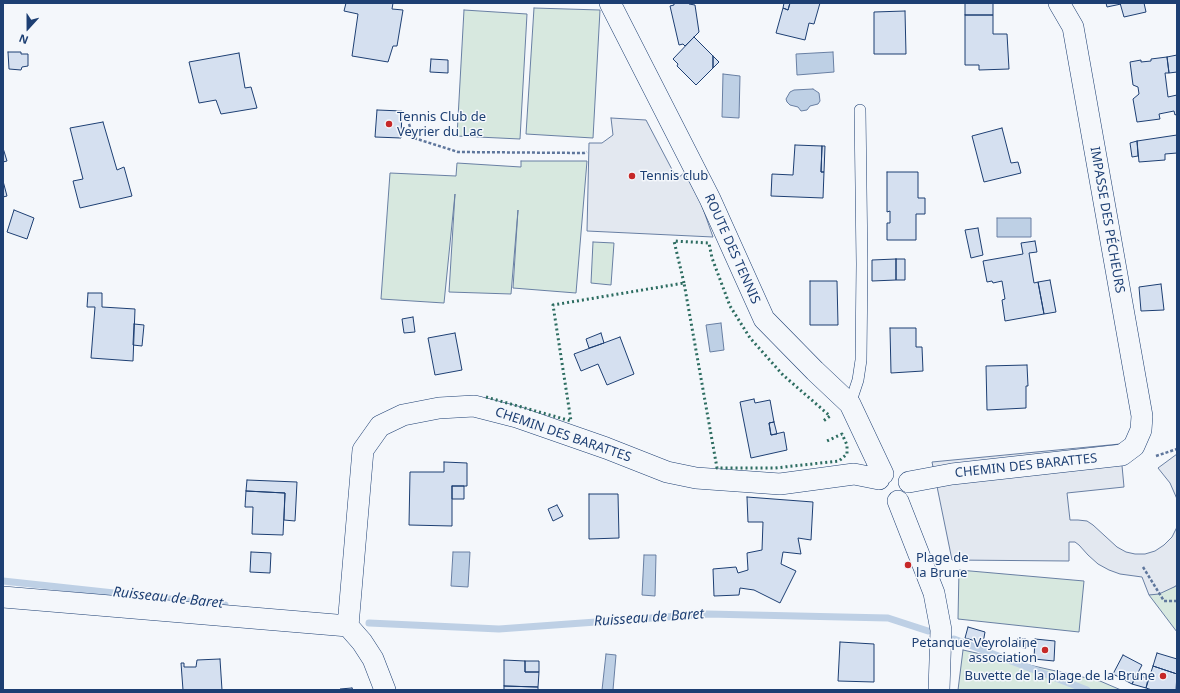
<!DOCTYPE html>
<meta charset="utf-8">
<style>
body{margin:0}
#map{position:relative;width:1180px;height:693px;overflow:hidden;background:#f4f7fb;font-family:"Noto Sans",sans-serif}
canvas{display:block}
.frame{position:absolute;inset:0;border:4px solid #1d3f73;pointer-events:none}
.north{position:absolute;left:8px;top:8px;width:40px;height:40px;-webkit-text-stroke:3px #f4f7fb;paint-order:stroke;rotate:201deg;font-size:11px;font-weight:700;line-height:16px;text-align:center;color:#1d3f73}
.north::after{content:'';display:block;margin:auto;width:14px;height:18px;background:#1d3f73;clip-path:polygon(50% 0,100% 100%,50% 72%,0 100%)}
</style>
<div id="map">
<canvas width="1180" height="693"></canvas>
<div class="frame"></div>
<div class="north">N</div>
</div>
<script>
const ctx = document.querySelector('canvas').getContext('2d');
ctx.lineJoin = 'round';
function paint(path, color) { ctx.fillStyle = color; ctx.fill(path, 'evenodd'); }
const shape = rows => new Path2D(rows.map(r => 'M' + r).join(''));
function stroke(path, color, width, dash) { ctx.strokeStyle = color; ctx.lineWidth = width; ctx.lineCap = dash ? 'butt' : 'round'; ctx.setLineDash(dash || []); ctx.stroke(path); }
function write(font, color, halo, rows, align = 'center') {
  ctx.font = font + ' "Noto Sans",sans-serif'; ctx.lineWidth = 3; ctx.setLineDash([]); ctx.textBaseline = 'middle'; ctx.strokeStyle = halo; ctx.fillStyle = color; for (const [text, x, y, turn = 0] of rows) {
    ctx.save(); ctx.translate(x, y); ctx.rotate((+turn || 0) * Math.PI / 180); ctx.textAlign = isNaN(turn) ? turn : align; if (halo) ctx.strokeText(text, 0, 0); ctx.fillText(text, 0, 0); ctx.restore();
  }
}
const green = shape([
 [534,8,600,10,593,138,526,134,534,8],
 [464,10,527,14,520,139,457,136,464,10],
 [521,161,587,161,576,293,513,288,518,210,511,294,449,292,455,194,444,303,381,299,390,173,456,176,457,163,521,167,521,161],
 [593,242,614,243,611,285,591,283,593,242],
 [959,570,1084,581,1079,632,958,619,959,570],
 [1177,585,1177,632,1149,595,1174,587,1177,585],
 [963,650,1100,681,1121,690,958,690,963,650]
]);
const parking = shape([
 [611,118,646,120,677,179,685,172,701,203,713,237,587,231,589,143,602,143,613,135,611,118],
 [1120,444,1124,487,1067,493,1070,520,1078,520,1087,521,1093,525,1117,547,1126,552,1135,554,1145,554,1155,551,1164,545,1172,537,1177,527,1177,585,1174,587,1159,594,1149,595,1142,577,1120,574,1109,570,1098,564,1088,555,1079,545,1075,542,1069,542,1069,561,952,560,932,462,1120,444],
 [1177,454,1177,499,1170,483,1158,468,1177,454]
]);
const water = shape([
 [833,52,834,72,797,75,796,54,833,52],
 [723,74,740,76,739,118,722,117,723,74],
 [813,89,819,93,820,101,818,104,810,106,807,110,801,111,798,107,790,105,787,102,786,99,790,92,794,90,813,89],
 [997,218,1031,218,1031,237,997,237,997,218],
 [721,323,724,350,710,352,706,325,721,323],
 [453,552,470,552,468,587,451,586,453,552],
 [644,555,656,555,655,596,642,595,644,555],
 [606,654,616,655,613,690,602,690,606,654]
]);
const stream = shape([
 [3,581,225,605],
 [369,623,499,629,707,614,888,618,928,631],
 [954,639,1087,690]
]);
const building = shape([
 [346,3,393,3,392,9,403,10,397,46,393,46,388,62,352,56,358,14,344,11,346,3],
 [674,3,689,3,689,4,695,5,699,32,685,46,683,44,679,45,670,6,674,5,674,3],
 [784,3,790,3,788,10,783,8,784,3],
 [790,3,820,3,814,24,809,23,805,40,776,33,783,8,788,10,790,3],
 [965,3,993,3,993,15,965,15,965,3],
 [1106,3,1120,3,1121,4,1107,7,1106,3],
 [1120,3,1144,3,1146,12,1124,17,1120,3],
 [905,11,906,54,874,54,874,12,905,11],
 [965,15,993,15,993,34,1007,34,1009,69,979,70,979,65,965,65,965,15],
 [694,37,713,56,713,68,696,85,677,66,678,64,673,59,694,37],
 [8,52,21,52,21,54,28,54,28,66,22,67,21,70,9,69,8,52],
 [239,53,245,88,251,87,257,108,221,114,216,100,199,103,189,62,239,53],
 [1177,55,1177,72,1169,73,1167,57,1177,55],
 [713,56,719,62,713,68,713,56],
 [1167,57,1169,73,1165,73,1168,97,1177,95,1177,114,1175,115,1174,111,1159,114,1160,119,1137,122,1133,99,1139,94,1138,87,1133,85,1130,62,1141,60,1141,62,1151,61,1151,59,1167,57],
 [431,59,448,60,448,73,430,72,431,59],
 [377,110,402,111,401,138,375,137,377,110],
 [103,122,117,170,124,167,132,196,80,208,73,181,83,179,70,128,103,122],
 [1002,128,1011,163,1018,162,1021,173,984,182,972,136,1002,128],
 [1177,135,1177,153,1165,154,1165,160,1139,162,1137,141,1177,135],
 [1137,141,1138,156,1132,157,1130,143,1137,141],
 [795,145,822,146,821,172,824,172,823,198,771,196,772,174,793,175,795,145],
 [822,146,825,146,824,172,821,172,822,146],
 [3,148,7,161,3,162,3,148],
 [887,172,918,172,918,198,925,198,925,214,916,214,916,240,887,240,887,223,890,223,890,211,887,212,887,172],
 [3,181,7,196,3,197,3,181],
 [14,210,34,218,27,239,7,232,14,210],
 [978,228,983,255,971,258,965,230,978,228],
 [1035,241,1037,252,1029,253,1034,283,1038,282,1044,314,1005,321,1002,300,1005,299,1002,281,993,283,992,281,987,282,983,261,1023,254,1021,243,1035,241],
 [896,259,905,259,905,280,896,280,896,259],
 [896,259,896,280,872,281,872,260,896,259],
 [1050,280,1056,312,1044,314,1038,282,1050,280],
 [810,281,837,281,838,325,810,325,810,281],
 [1161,284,1164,310,1141,311,1139,287,1161,284],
 [88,293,102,293,102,307,135,309,133,361,91,358,95,307,87,307,88,293],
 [413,317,415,332,404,333,402,319,413,317],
 [134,324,144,325,142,346,133,345,134,324],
 [890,328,916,328,916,347,922,347,923,371,891,373,890,328],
 [455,333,462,370,435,375,428,338,455,333],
 [601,333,604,343,589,348,586,339,601,333],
 [620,337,634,374,607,385,598,364,581,371,574,354,620,337],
 [1027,365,1028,386,1026,386,1026,408,987,410,986,366,1027,365],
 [754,399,755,403,770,400,774,422,769,423,771,435,784,432,787,450,751,458,740,402,754,399],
 [774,422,777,434,771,435,769,423,774,422],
 [444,462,467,463,467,486,452,486,452,526,409,525,410,472,444,472,444,462],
 [247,480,297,482,295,521,284,520,285,493,246,491,247,480],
 [452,486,464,486,464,499,452,499,452,486],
 [246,491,285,493,283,535,252,534,253,507,245,507,246,491],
 [589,494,618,494,619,538,589,539,589,494],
 [747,497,813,502,811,540,798,538,801,554,783,552,781,564,796,571,780,603,754,590,740,588,739,595,714,596,713,569,736,567,738,573,748,570,747,553,762,550,763,522,748,522,747,497],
 [557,505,563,516,553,521,548,509,557,505],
 [251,552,271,553,270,573,250,572,251,552],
 [968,627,985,632,983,643,965,638,968,627],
 [1018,639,1026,639,1026,648,1017,647,1018,639],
 [1035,639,1055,641,1054,661,1034,659,1035,639],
 [840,642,874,644,874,682,838,681,840,642],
 [1157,653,1177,659,1177,674,1153,666,1157,653],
 [1123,655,1142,665,1132,684,1113,674,1123,655],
 [220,659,222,690,183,690,181,663,184,663,184,667,196,667,197,660,220,659],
 [504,660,525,661,525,672,539,672,538,687,504,686,504,660],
 [525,661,539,661,539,672,525,672,525,661],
 [1153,666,1177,674,1176,690,1152,690,1146,688,1153,666],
 [1137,674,1148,679,1146,688,1132,684,1137,674],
 [504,686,538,687,538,690,504,690,504,686],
 [352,688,353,690,340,690,340,689,352,688]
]);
const path = shape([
 [409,124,414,138,458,152,584,153,587,152],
 [1156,456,1177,449],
 [1143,567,1164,601,1177,601]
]);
const service = shape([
 [850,404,858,380,861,360,862,264,860,110]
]);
const minor = shape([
 [610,3,710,199,764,319,815,371,850,404,883,474],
 [909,482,952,474,1122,455,1134,446,1141,430,1142,416,1073,27,1059,3],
 [898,501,934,593,941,630,939,690],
 [3,597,348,626],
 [385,690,373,659,362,642,348,626,363,450,380,426,403,415,439,408,474,406,517,417,606,448,667,472,696,478,780,484,854,474,879,479]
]);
const hedge = shape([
 [684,283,674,241,709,243,712,258,730,306,750,338,783,375,830,416,822,422],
 [486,397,571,421,553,305,684,283,717,468,775,468,839,461,847,454,847,445,842,434,827,441]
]);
const markers = [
 [389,124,4,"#c62828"],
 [632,176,4,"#c62828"],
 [908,565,4,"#c62828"],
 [1045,650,4,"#c62828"],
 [1163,676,4,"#c62828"]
];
const poiNames = [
 ["Tennis Club de",397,117],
 ["Veyrier du Lac",397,132],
 ["Tennis club",640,176],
 ["Plage de",916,558],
 ["la Brune",916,573],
 ["Petanque Veyrolaine",1037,643,"right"],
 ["association",1037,658,"right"],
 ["Buvette de la plage de la Brune",1155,676,"right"]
];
const streetNames = [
 ["IMPASSE DES PÉCHEURS",1107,220,80],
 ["ROUTE DES TENNIS",732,249,66],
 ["CHEMIN DES BARATTES",563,435,19],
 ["CHEMIN DES BARATTES",1026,466,-6]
];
const waterNames = [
 ["Ruisseau de Baret",168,598,6],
 ["Ruisseau de Baret",649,618,-4]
];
paint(green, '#d7e8df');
stroke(green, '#687fa3', 1);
paint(parking, '#e3e8f0');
stroke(parking, '#687fa3', 1);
paint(water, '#bed0e5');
stroke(water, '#687fa3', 1);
stroke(stream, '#bed0e5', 7);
paint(building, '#d5e0f0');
stroke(building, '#1d3f73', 1);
stroke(service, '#1d3f73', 12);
stroke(minor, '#1d3f73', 22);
stroke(path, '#5e769c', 2.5, [3, 2]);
stroke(service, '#f4f7fb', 11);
stroke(minor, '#f4f7fb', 21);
stroke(hedge, '#2c6c60', 3, [2, 3]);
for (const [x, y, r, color] of markers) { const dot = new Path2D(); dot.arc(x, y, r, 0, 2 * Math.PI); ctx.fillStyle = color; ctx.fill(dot); stroke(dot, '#f4f7fb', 1.5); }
write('13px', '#1d3f73', '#f4f7fb', poiNames, 'left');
write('13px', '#1d3f73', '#f4f7fb', streetNames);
write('italic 14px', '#1d3f73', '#f4f7fb', waterNames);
</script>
